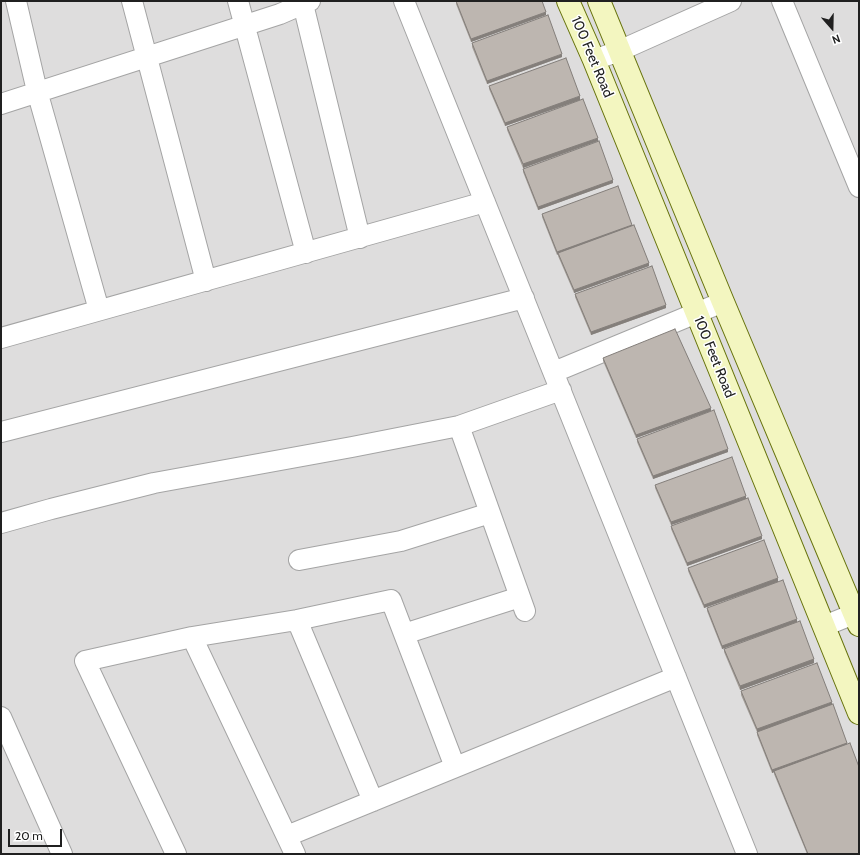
<!DOCTYPE html>
<style>
body{margin:0}
#map{position:relative;width:860px;height:855px;overflow:hidden;background:#f0ede8;font-family:Cabin,sans-serif}
canvas{display:block}
.frame{position:absolute;inset:0;border:2px solid #202020;pointer-events:none}
.north{position:absolute;left:812px;top:8px;width:40px;height:40px;-webkit-text-stroke:3px #fff;paint-order:stroke;rotate:160deg;font-size:11px;font-weight:700;line-height:16px;text-align:center;color:#202020}
.north::after{content:'';display:block;margin:auto;width:14px;height:18px;background:#202020;clip-path:polygon(50% 0,100% 100%,50% 72%,0 100%)}
.scale{position:absolute;left:8px;top:829px;width:54px;height:18px;box-sizing:border-box;border:2px solid #202020;border-top:0;padding-left:5px;font-size:12px;line-height:14px;white-space:nowrap;color:#202020;-webkit-text-stroke:3px #fff;paint-order:stroke}
</style>
<div id="map">
<canvas width="860" height="855"></canvas>
<div class="frame"></div>
<div class="north">N</div>
<div class="scale">20 m</div>
</div>
<script>
const ctx = document.querySelector('canvas').getContext('2d');
ctx.lineJoin = 'round';
function paint(path, color) { ctx.fillStyle = color; ctx.fill(path, 'evenodd'); }
const shape = rows => new Path2D(rows.map(r => 'M' + r).join(''));
function stroke(path, color, width, dash) { ctx.strokeStyle = color; ctx.lineWidth = width; ctx.lineCap = dash ? 'butt' : 'round'; ctx.setLineDash(dash || []); ctx.stroke(path); }
function write(font, color, halo, rows, align = 'center') {
  ctx.font = font + ' Cabin,sans-serif'; ctx.lineWidth = 3; ctx.setLineDash([]); ctx.textBaseline = 'middle'; ctx.strokeStyle = halo; ctx.fillStyle = color; for (const [text, x, y, turn = 0] of rows) {
    ctx.save(); ctx.translate(x, y); ctx.rotate((+turn || 0) * Math.PI / 180); ctx.textAlign = isNaN(turn) ? turn : align; if (halo) ctx.strokeText(text, 0, 0); ctx.fillText(text, 0, 0); ctx.restore();
  }
}
const residential = shape([
 [1,1,859,1,859,854,1,854]
]);
const minor = shape([
 [16,1,37,91,99,310],
 [132,1,206,281],
 [238,1,306,253],
 [404,1,747,854],
 [782,1,859,187],
 [303,4,360,238],
 [594,60,619,51,731,1],
 [1,104,280,14,310,1],
 [1,338,485,202],
 [554,372,723,302],
 [459,426,525,611],
 [1,432,524,298],
 [1,523,51,509,154,483,352,447,459,426,561,390],
 [299,560,401,541,490,513],
 [297,620,373,801],
 [824,626,859,612],
 [404,634,520,597],
 [192,637,295,854],
 [1,717,62,854],
 [287,836,676,677],
 [176,854,85,661,192,637,297,620,391,600,455,767]
]);
const secondary = shape([
 [568,1,594,60,859,713],
 [599,1,723,302,859,625]
]);
const wall = shape([
 [456,1,546,15,471,42,456,4],
 [472,43,562,57,487,84,472,47],
 [489,86,580,100,505,126,489,89],
 [507,127,598,141,523,168,507,130],
 [523,169,613,183,538,210,523,172],
 [542,214,632,226,649,266,574,293,558,256,558,254,557,255,542,217],
 [575,294,666,308,591,335,575,297],
 [603,358,711,411,636,438,603,361],
 [637,439,728,452,653,479,637,442],
 [655,485,746,498,762,539,687,566,671,529,671,526,698,516,671,525,655,488],
 [688,568,778,582,704,608,688,571],
 [707,608,797,622,814,663,740,690,724,652,724,649,764,634,722,649,707,611],
 [741,691,832,705,847,744,859,854,807,854,774,774,774,772,772,773,757,735,757,732,741,695]
]);
const shadedWall = shape([
 [546,12,546,15,471,42,471,39],
 [562,54,562,57,487,84,487,81],
 [580,96,580,100,505,126,505,123],
 [598,138,598,141,523,168,523,164],
 [613,180,613,183,538,210,538,207],
 [632,225,632,228,558,253,558,254,557,255,557,252],
 [649,263,649,266,574,293,574,290],
 [666,305,666,308,591,335,591,332],
 [711,408,711,411,636,438,636,435],
 [728,449,728,452,653,479,653,476],
 [746,496,746,499,671,525,671,522],
 [762,536,762,539,687,566,687,563],
 [778,578,778,582,704,608,704,605],
 [797,619,797,622,722,649,722,646],
 [814,659,814,663,740,690,740,686],
 [832,702,832,705,757,732,757,729],
 [847,743,847,746,772,773,772,770]
]);
const building = shape([
 [456,1,542,1,546,12,471,39,456,1],
 [548,15,562,54,487,81,472,43,548,15],
 [566,58,580,96,505,123,489,86,566,58],
 [583,99,598,138,523,164,507,127,583,99],
 [599,141,613,180,538,207,523,169,599,141],
 [618,186,632,225,557,252,542,214,618,186],
 [634,225,649,263,574,290,558,253,634,225],
 [652,266,666,305,591,332,575,294,652,266],
 [675,329,711,408,636,435,603,358,675,329],
 [714,410,728,449,653,476,637,439,714,410],
 [732,457,746,496,671,522,655,485,732,457],
 [748,498,762,536,687,563,671,526,748,498],
 [764,540,778,578,704,605,688,568,764,540],
 [783,580,797,619,722,646,707,608,783,580],
 [800,621,814,659,740,686,724,649,800,621],
 [817,663,832,702,757,729,741,691,817,663],
 [833,704,847,743,772,770,757,732,833,704],
 [850,743,859,767,859,854,808,854,774,771,850,743]
]);
const streetNames = [
 ["100 Feet Road",592,57,67],
 ["100 Feet Road",714,357,68]
];
paint(residential, '#dedddd');
stroke(minor, '#a4a4a4', 22);
stroke(secondary, '#67730c', 24);
stroke(minor, '#fff', 20);
stroke(secondary, '#f3f6c0', 22);
paint(wall, '#a39d97');
paint(shadedWall, '#847f7b');
paint(building, '#bdb6b0');
stroke(building, '#847f7b', 1);
write('14px', '#202020', '#fff', streetNames);
</script>
